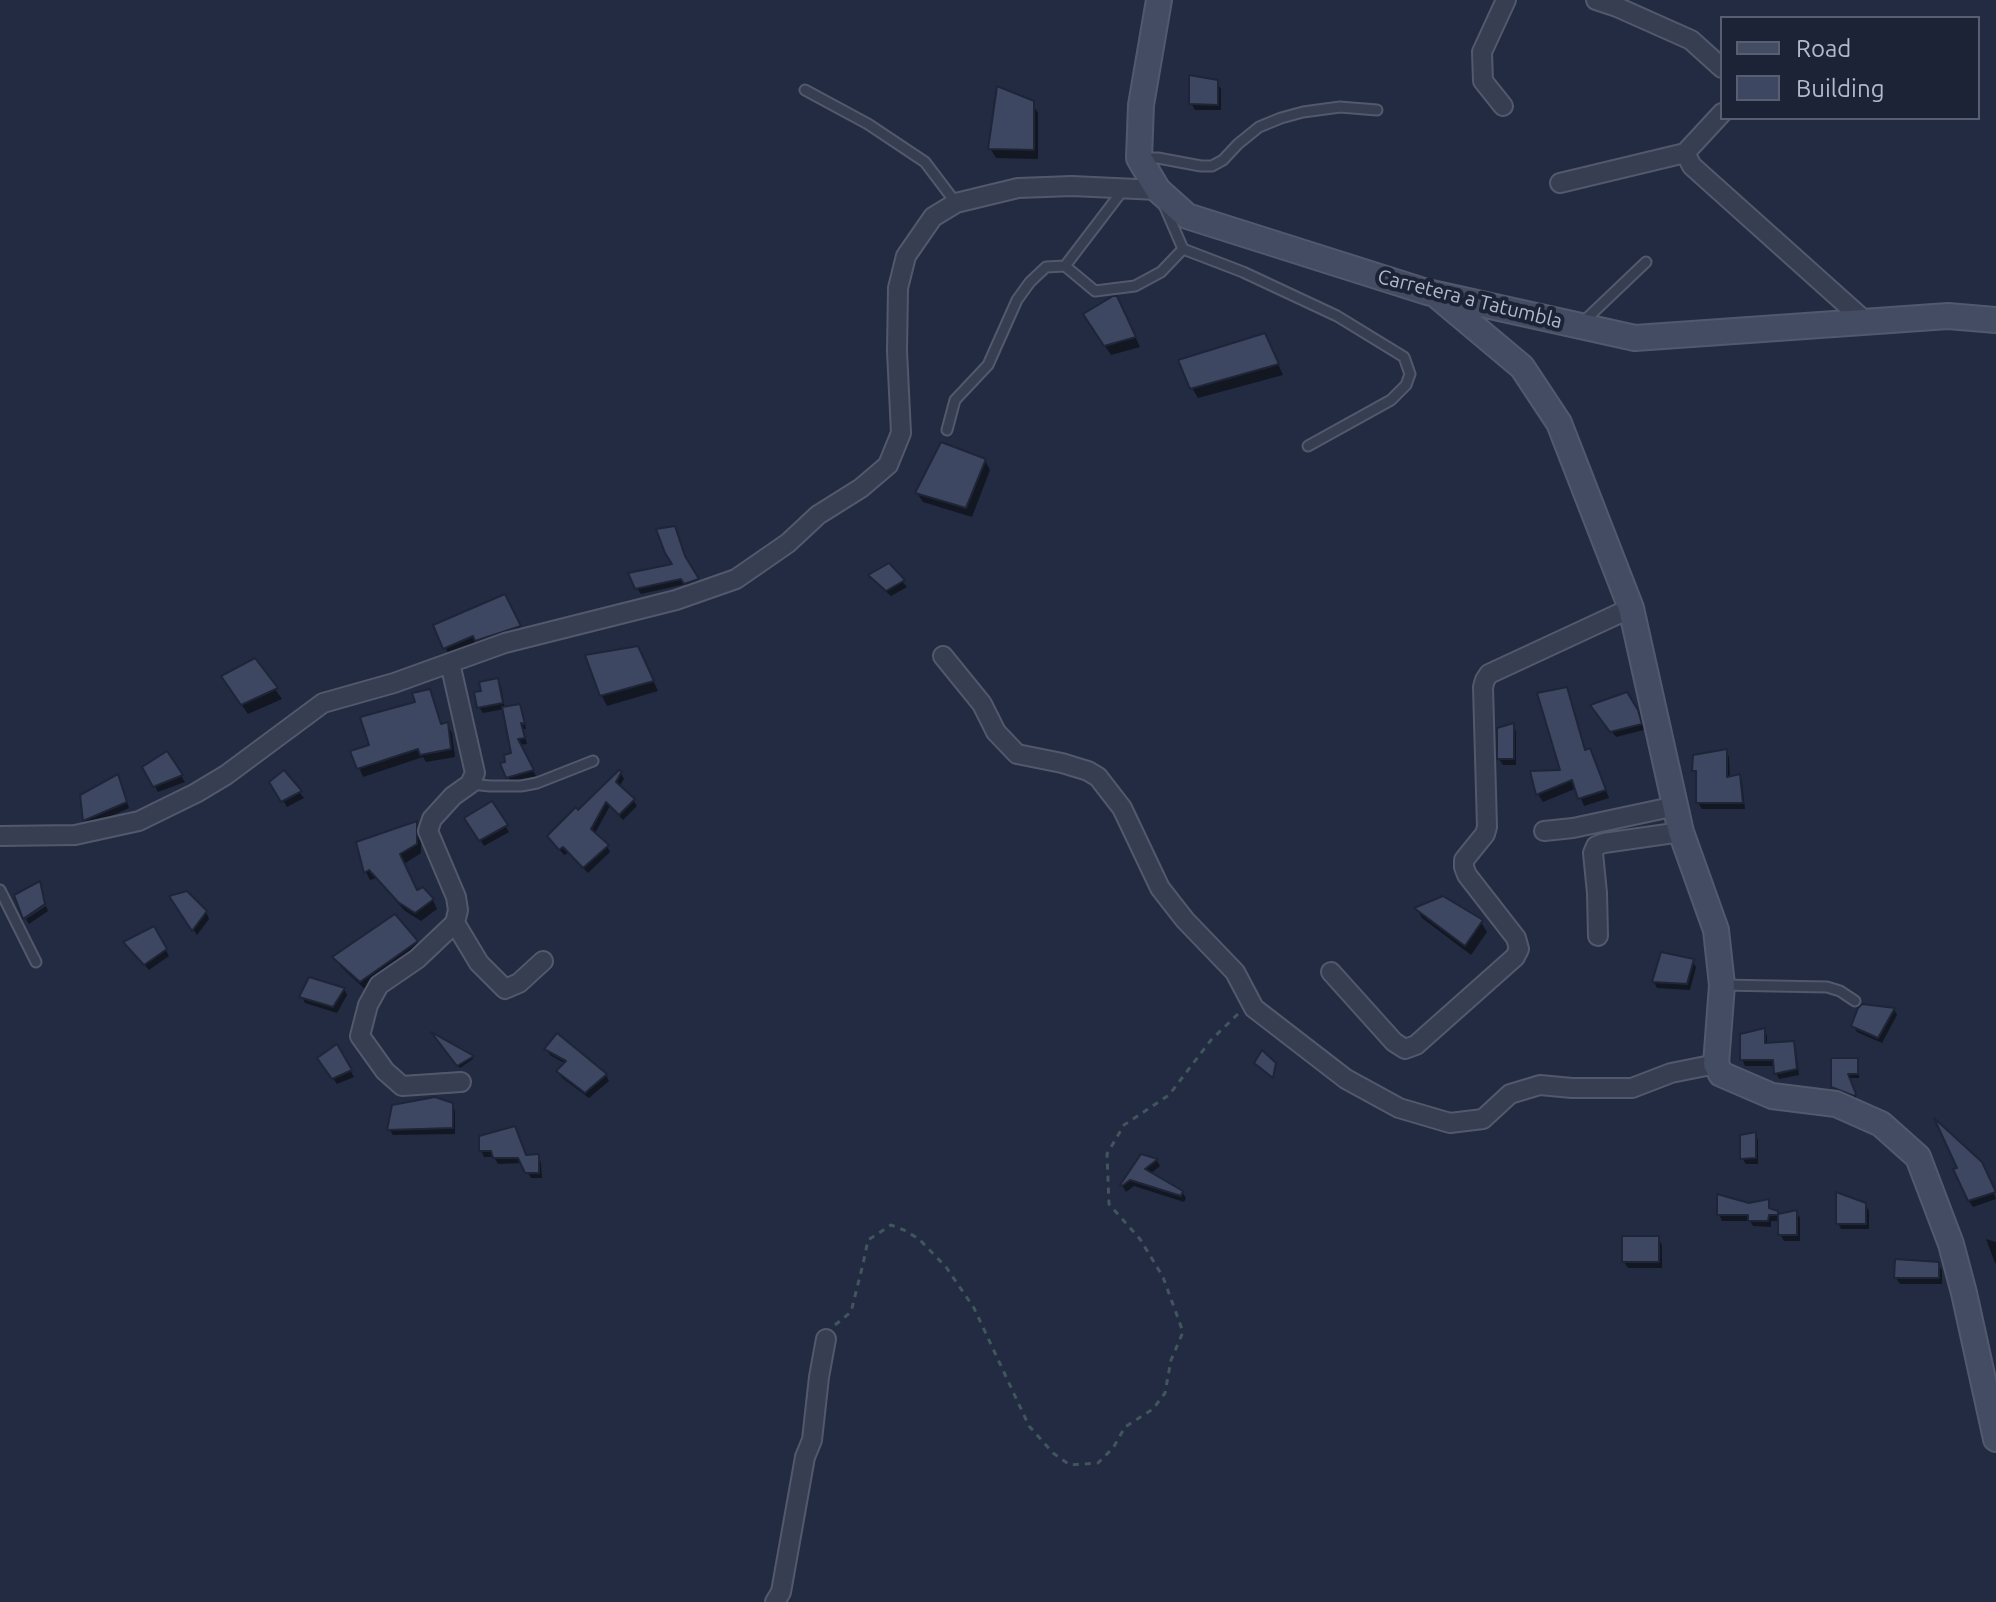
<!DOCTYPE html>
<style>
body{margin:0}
#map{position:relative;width:1996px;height:1602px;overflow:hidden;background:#222b41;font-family:Ubuntu,sans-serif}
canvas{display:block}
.legend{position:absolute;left:1720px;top:16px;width:260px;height:104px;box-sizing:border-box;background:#1c2336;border:2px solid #585f72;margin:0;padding:10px 14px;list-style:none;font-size:24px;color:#b3b9cc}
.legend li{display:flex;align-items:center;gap:16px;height:40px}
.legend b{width:40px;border:2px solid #585f72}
</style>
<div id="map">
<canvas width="1996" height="1602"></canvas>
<ul class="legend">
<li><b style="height:10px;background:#444c64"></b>Road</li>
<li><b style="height:22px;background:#3e4762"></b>Building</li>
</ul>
</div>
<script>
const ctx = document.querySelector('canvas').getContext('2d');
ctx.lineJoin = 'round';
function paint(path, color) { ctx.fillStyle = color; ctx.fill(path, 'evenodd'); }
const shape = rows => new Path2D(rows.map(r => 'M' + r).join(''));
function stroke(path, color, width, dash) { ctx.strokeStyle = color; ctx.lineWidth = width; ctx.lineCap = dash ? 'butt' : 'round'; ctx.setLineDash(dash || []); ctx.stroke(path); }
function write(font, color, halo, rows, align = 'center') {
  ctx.font = font + ' Ubuntu,sans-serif'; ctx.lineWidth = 8; ctx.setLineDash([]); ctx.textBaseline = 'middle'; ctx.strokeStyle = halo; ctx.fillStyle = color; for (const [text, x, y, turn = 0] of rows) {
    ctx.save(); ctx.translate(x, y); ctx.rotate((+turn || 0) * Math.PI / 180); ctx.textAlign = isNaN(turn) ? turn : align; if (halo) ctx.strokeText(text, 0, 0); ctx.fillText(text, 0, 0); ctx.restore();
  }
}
const shadow = shape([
 [1217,82,1221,89,1221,110,1195,110,1191,103],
 [1032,103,1038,113,1038,159,996,158,990,148],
 [1122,308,1140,347,1111,355,1091,325],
 [1270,346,1283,375,1198,398,1192,388],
 [985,460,990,470,972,517,923,502,917,493],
 [687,563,701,586,690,590,686,584,641,594,637,588,675,566],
 [889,566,907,587,891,596,874,581,871,576],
 [504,597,524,636,450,657,435,626],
 [643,659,658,691,607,706,602,696],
 [255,661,282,699,248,714,229,687],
 [497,680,501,686,505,709,519,707,523,713,526,729,523,729,527,744,519,745,536,776,512,783,508,777,513,754,504,709,483,713,479,707,483,692],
 [1566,689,1570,697,1586,752,1594,759,1609,798,1584,806,1577,788,1543,802,1538,794,1562,772],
 [429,691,434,700,442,726,447,724,452,733,455,757,426,762,423,757,363,777,353,752,372,746],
 [1626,694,1641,718,1644,730,1616,737,1596,711],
 [1513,725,1516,731,1516,765,1503,765,1499,759],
 [1726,751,1729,757,1730,778,1739,776,1742,782,1745,809,1702,809,1698,803,1698,777,1694,771],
 [167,754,185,782,158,792,145,768],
 [620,772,624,779,619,787,633,800,637,806,623,820,610,806,594,835,607,846,610,852,588,873,568,853,564,855,553,842,578,813],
 [284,773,304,798,287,807,272,782],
 [118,777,129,808,89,826,85,820,82,797],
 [492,804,509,832,484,846,467,819],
 [416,824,421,832,421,853,404,864,417,893,422,890,433,900,437,909,421,921,405,911,376,878,370,880,366,872],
 [175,902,206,912,209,919,197,935],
 [46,906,48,911,29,924,26,919],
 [1417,909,1481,922,1487,932,1471,955,1422,918],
 [154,928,169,956,149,970,126,943],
 [417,942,422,952,367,991,341,967,335,958],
 [1692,961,1696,967,1690,990,1657,988,1654,982],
 [344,989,347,995,337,1013,305,1003,302,997],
 [1894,1009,1897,1015,1882,1043,1857,1032,1853,1026],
 [1764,1030,1767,1036,1767,1045,1793,1043,1796,1050,1799,1075,1779,1079,1776,1073,1775,1066,1745,1066,1742,1059],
 [557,1036,606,1075,609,1081,589,1098,562,1078,558,1072,566,1064,550,1055,547,1049],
 [437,1038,472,1057,473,1059,460,1068],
 [337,1047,354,1077,337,1084,323,1065],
 [1856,1060,1859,1066,1859,1078,1849,1078,1857,1100,1837,1092,1833,1086],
 [452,1105,455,1111,455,1134,393,1135,389,1129],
 [1755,1134,1758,1140,1758,1164,1746,1164,1742,1158],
 [481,1138,526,1157,538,1156,541,1163,542,1178,531,1178,523,1163,498,1164,494,1157,484,1157,481,1150],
 [1142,1156,1157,1161,1160,1166,1150,1174,1182,1192,1186,1198,1184,1202,1134,1186,1126,1192,1122,1185],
 [1984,1171,1996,1199,1973,1207,1969,1201],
 [1768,1201,1771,1211,1777,1213,1779,1216,1796,1212,1800,1218,1800,1241,1784,1241,1780,1234,1780,1221,1771,1221,1771,1227,1753,1226,1750,1221,1722,1221,1719,1214,1749,1205],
 [1865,1204,1869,1211,1869,1229,1841,1229,1838,1223],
 [1658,1238,1662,1245,1662,1268,1628,1268,1624,1262],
 [1986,1239,1996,1242,1996,1264,1995,1263],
 [1938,1264,1942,1270,1942,1284,1900,1284,1896,1278]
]);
const building = shape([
 [1189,75,1218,80,1218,105,1189,104,1189,75],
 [997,86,1034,101,1034,150,988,149,997,86],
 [1113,296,1117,296,1136,337,1104,346,1083,314,1113,296],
 [1265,333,1279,364,1190,389,1178,360,1265,333],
 [941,442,986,459,966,508,915,493,941,442],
 [675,526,685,556,699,579,684,584,681,579,635,589,628,573,672,564,665,553,656,529,675,526],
 [889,563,905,580,886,591,868,575,889,563],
 [505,594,521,626,475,641,473,636,443,649,433,625,505,594],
 [638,646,654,681,600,696,585,655,638,646],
 [255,658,278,688,241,705,221,676,255,658],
 [498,678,503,703,477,708,474,692,481,691,479,682,498,678],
 [1567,687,1585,750,1590,748,1606,790,1578,799,1572,780,1536,795,1530,771,1560,770,1537,693,1567,687],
 [430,689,441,724,448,722,451,749,420,755,418,749,357,769,350,751,369,745,360,717,415,702,412,693,430,689],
 [1627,692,1638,710,1642,724,1610,732,1590,705,1627,692],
 [520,704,525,724,521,723,525,738,518,739,534,770,506,778,500,763,505,762,504,755,511,753,502,707,520,704],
 [1514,723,1514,759,1497,759,1497,728,1514,723],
 [1727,749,1727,777,1740,774,1743,803,1696,803,1696,771,1692,771,1693,755,1727,749],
 [167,751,183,775,153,787,142,767,167,751],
 [284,770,302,791,281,802,269,782,284,770],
 [619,770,622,771,616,782,635,799,619,815,606,802,591,829,609,845,583,868,563,847,559,850,547,836,576,807,578,810,619,770],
 [118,774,127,802,83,821,80,795,118,774],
 [492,801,508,825,479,841,464,818,492,801],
 [417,821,417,844,400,854,417,890,423,887,434,899,415,913,398,902,369,870,364,873,356,842,417,821],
 [40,881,45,904,23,919,14,895,40,881],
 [187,891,207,911,192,931,169,896,187,891],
 [1443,896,1483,920,1465,946,1414,908,1443,896],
 [395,914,418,941,360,982,332,957,395,914],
 [154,926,167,949,144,965,123,942,154,926],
 [1661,952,1694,959,1687,984,1652,982,1661,952],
 [309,977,345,988,333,1007,299,997,309,977],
 [1862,1004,1895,1008,1878,1038,1851,1026,1858,1008,1862,1004],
 [1765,1028,1765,1043,1794,1041,1797,1069,1774,1074,1773,1060,1740,1060,1740,1034,1765,1028],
 [431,1032,474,1056,457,1066,431,1032],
 [557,1033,607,1074,585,1093,556,1071,566,1061,544,1049,557,1033],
 [337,1044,352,1070,332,1079,317,1058,337,1044],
 [1262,1050,1276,1063,1273,1078,1254,1063,1262,1050],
 [1831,1058,1858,1058,1858,1074,1848,1074,1856,1094,1854,1096,1831,1087,1831,1058],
 [435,1097,453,1103,453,1128,387,1130,392,1105,435,1097],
 [1934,1118,1982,1162,1996,1192,1968,1201,1953,1169,1957,1168,1934,1118],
 [515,1126,526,1155,539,1154,539,1173,525,1173,518,1158,493,1158,491,1151,479,1151,479,1136,515,1126],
 [1756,1132,1756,1158,1740,1159,1740,1135,1756,1132],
 [1141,1154,1158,1159,1145,1169,1183,1191,1181,1196,1130,1180,1122,1186,1120,1185,1141,1154],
 [1836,1192,1866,1203,1866,1224,1836,1224,1836,1192],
 [1717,1194,1749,1203,1769,1199,1769,1208,1778,1211,1778,1215,1769,1215,1768,1221,1748,1221,1748,1215,1717,1215,1717,1194],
 [1797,1210,1797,1235,1778,1235,1778,1214,1797,1210],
 [1622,1236,1659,1236,1659,1262,1622,1262,1622,1236],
 [1895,1259,1939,1262,1939,1278,1894,1278,1895,1259]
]);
const path = shape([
 [835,1325,851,1312,863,1264,868,1240,891,1225,904,1230,919,1239,946,1267,974,1308,1029,1426,1053,1453,1070,1465,1098,1463,1113,1448,1125,1427,1153,1409,1165,1393,1171,1360,1183,1332,1163,1277,1140,1239,1109,1204,1107,1154,1124,1125,1169,1095,1211,1040,1239,1013]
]);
const lane = shape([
 [805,90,868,124,925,162,956,203],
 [1142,158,1158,158,1201,166,1212,166,1223,160,1238,144,1259,127,1281,118,1303,112,1340,107,1377,110],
 [1164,205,1183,249,1243,272,1337,316,1404,357,1410,374,1406,385,1391,400,1308,446],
 [1065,266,1095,291,1135,286,1161,272,1183,249],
 [1582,323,1646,262],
 [947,430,955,400,988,365,1017,300,1030,282,1046,267,1065,266,1123,190],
 [470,784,490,786,521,786,537,783,593,761],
 [0,890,36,962],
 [1722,985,1827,987,1840,991,1855,1001]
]);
const street = shape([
 [1596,0,1617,7,1691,40,1722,68],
 [1503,106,1483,81,1482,52,1506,0],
 [1722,113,1685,153,1692,166,1866,322],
 [1560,183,1685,153],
 [943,656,982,704,996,732,1017,754,1062,763,1088,771,1098,777,1122,808,1160,888,1185,920,1235,972,1254,1008,1346,1079,1399,1108,1450,1123,1483,1119,1510,1094,1540,1085,1572,1088,1632,1088,1671,1073,1716,1064],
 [450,663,475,773,470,784,453,796,432,819,428,831,456,897,458,910,455,923,479,963,505,989,519,983,543,961],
 [1544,831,1573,828,1676,806],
 [0,836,75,835,139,821,196,793,226,775,323,703,394,683,505,643,676,600,736,579,788,543,818,515,861,488,888,465,901,433,897,351,898,288,906,256,933,217,956,203,1018,188,1072,186,1158,190],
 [455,923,417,959,379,985,368,1005,360,1036,385,1071,402,1086,461,1082],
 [1598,936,1597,893,1593,853,1596,846,1604,843,1681,832],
 [1331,972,1394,1042,1405,1049,1416,1045,1515,957,1519,949,1516,938,1467,875,1464,867,1464,860,1485,834,1487,827,1483,687,1485,680,1489,674,1631,608],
 [775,1602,781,1592,805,1457,812,1440,819,1377,826,1339]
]);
const secondary = shape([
 [1159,0,1141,105,1139,158,1158,190,1187,216,1427,292,1635,338,1948,316,1996,320],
 [1435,294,1522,367,1559,423,1631,608,1681,832,1716,930,1722,985,1716,1064,1721,1074,1772,1096,1836,1104,1881,1124,1918,1157,1951,1244,1964,1293,1996,1439]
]);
const streetNames = [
 ["Carretera a Tatumbla",1470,299,14]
];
paint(shadow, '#0007');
paint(building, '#3e4762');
stroke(building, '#1e2538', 2);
stroke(lane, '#52596c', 13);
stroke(street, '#52596c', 22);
stroke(secondary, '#52596c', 28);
stroke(path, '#40565c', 3, [6, 6]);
stroke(lane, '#373e51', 9);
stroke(street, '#373e51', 18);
stroke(secondary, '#444c64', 24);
write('20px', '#b3b9cc', '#1c2336', streetNames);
</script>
